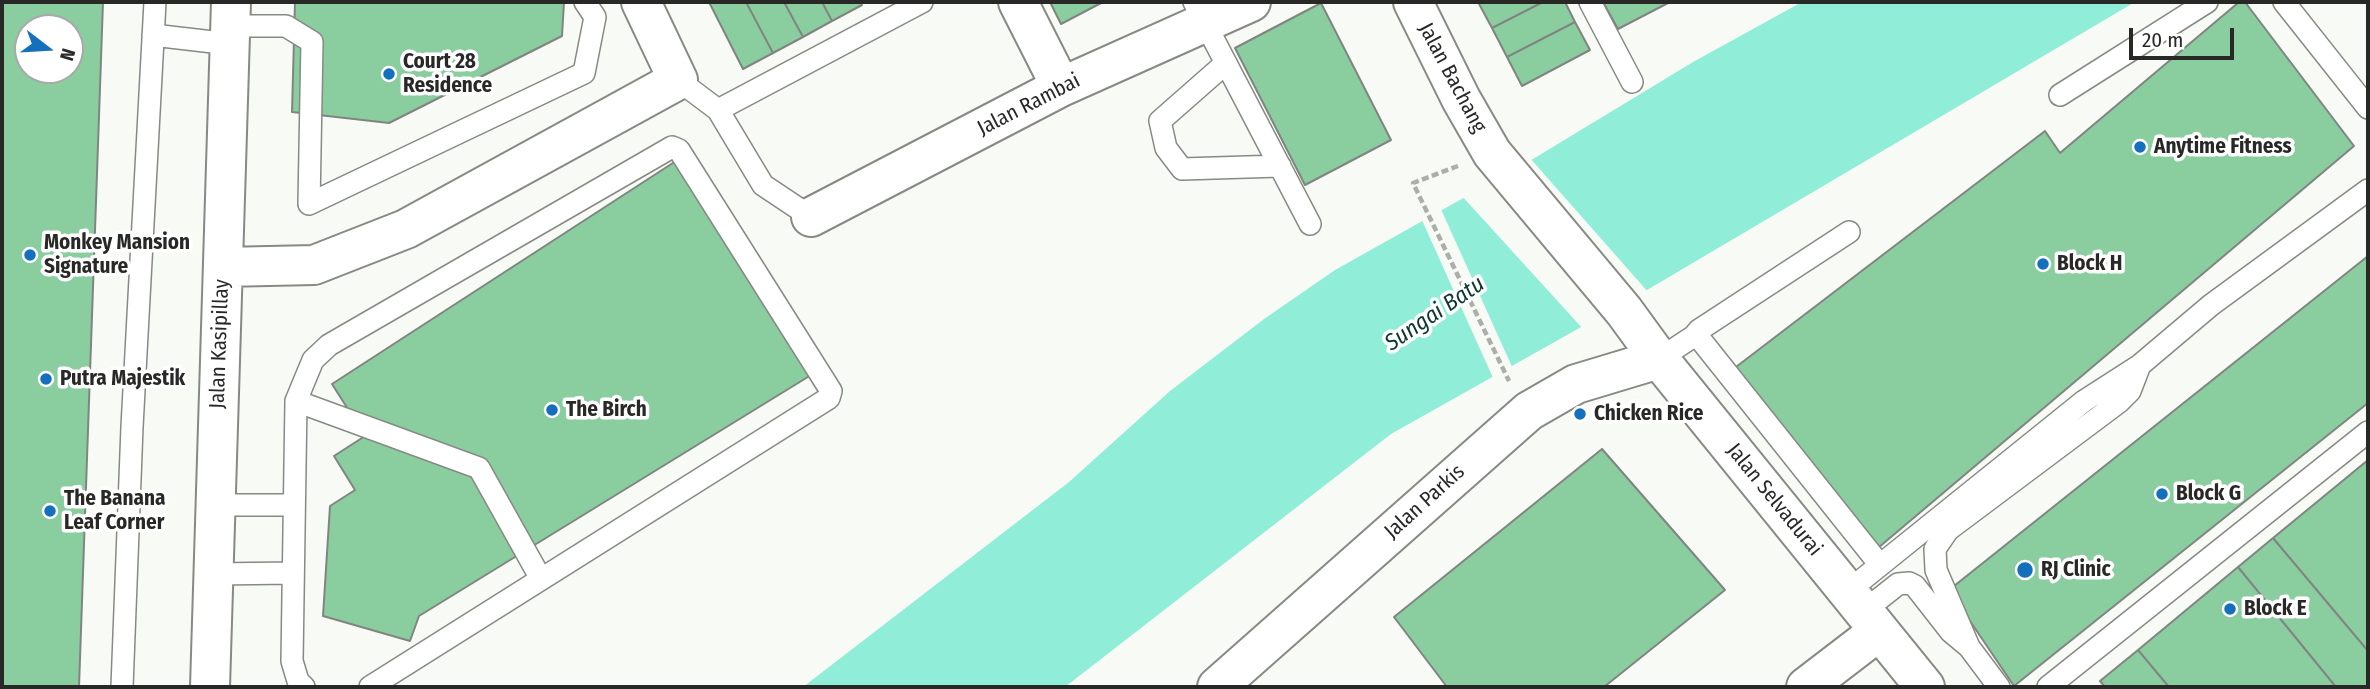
<!DOCTYPE html>
<style>
body{margin:0}
#map{position:relative;width:2370px;height:689px;overflow:hidden;background:#f8fbf5;font-family:"Fira Sans Condensed",sans-serif}
canvas{display:block}
.frame{position:absolute;inset:0;border:4px solid #282927;pointer-events:none}
.north{position:absolute;left:14px;top:14px;width:70px;height:70px;box-sizing:border-box;background:#fff;border:2px solid #a9a9a9;border-radius:50%;rotate:107deg;font-size:19px;font-weight:700;line-height:28px;text-align:center;color:#282927}
.north::after{content:'';display:block;margin:auto;width:24px;height:32px;background:#146fbc;clip-path:polygon(50% 0,100% 100%,50% 72%,0 100%)}
.scale{position:absolute;left:2129px;top:28px;width:105px;height:32px;box-sizing:border-box;border:4px solid #282927;border-top:0;padding-left:9px;font-size:21px;line-height:24px;white-space:nowrap;color:#282927;-webkit-text-stroke:5px #fff;paint-order:stroke}
</style>
<div id="map">
<canvas width="2370" height="689"></canvas>
<div class="frame"></div>
<div class="north">N</div>
<div class="scale">20 m</div>
</div>
<script>
const ctx = document.querySelector('canvas').getContext('2d');
ctx.lineJoin = 'round';
function paint(path, color) { ctx.fillStyle = color; ctx.fill(path, 'evenodd'); }
const shape = rows => new Path2D(rows.map(r => 'M' + r).join(''));
function stroke(path, color, width, dash) { ctx.strokeStyle = color; ctx.lineWidth = width; ctx.lineCap = dash ? 'butt' : 'round'; ctx.setLineDash(dash || []); ctx.stroke(path); }
function write(font, color, halo, rows, align = 'center') {
  ctx.font = font + ' "Fira Sans Condensed",sans-serif'; ctx.lineWidth = 7; ctx.setLineDash([]); ctx.textBaseline = 'middle'; ctx.strokeStyle = halo; ctx.fillStyle = color; for (const [text, x, y, turn = 0] of rows) {
    ctx.save(); ctx.translate(x, y); ctx.rotate((+turn || 0) * Math.PI / 180); ctx.textAlign = isNaN(turn) ? turn : align; if (halo) ctx.strokeText(text, 0, 0); ctx.fillText(text, 0, 0); ctx.restore();
  }
}
const water = shape([
 [1802,2,2135,2,1647,290,1391,434,1065,687,803,687,1069,482,1170,391,1264,319,1335,270,1533,159,1693,62]
]);
const pier = shape([
 [1529,157,1649,293,1584,330,1461,195],
 [1440,207,1513,369,1494,380,1421,218]
]);
const building = shape([
 [2,2,103,2,79,687,2,687,2,2],
 [28,28,70,28,70,70,28,70,28,28],
 [295,2,564,2,562,36,389,123,292,112,295,2],
 [709,2,746,2,773,53,743,69,709,2],
 [746,2,784,2,803,37,773,53,746,2],
 [784,2,822,2,832,21,803,37,784,2],
 [822,2,860,2,862,5,832,21,822,2],
 [1050,2,1103,2,1061,24,1050,2],
 [1478,2,1543,2,1492,28,1478,2],
 [1543,2,1565,2,1575,22,1507,57,1492,28,1543,2],
 [1603,2,1670,2,1618,29,1603,2],
 [2239,2,2245,2,2354,146,1878,548,1732,370,2045,131,2060,153,2239,2],
 [1321,3,1391,140,1305,185,1235,48,1321,3],
 [1575,22,1590,50,1522,86,1507,57,1575,22],
 [679,159,816,372,419,616,410,641,323,616,330,506,355,490,334,456,365,436,332,384,679,159],
 [2368,256,2368,403,2014,686,1949,590,2368,256],
 [1602,449,1725,590,1604,687,1447,687,1394,617,1602,449],
 [2368,460,2368,651,2273,538,2368,460],
 [2273,538,2368,651,2368,687,2336,687,2238,567,2273,538],
 [2238,567,2336,687,2169,687,2138,650,2238,567],
 [2138,650,2169,687,2105,687,2100,681,2138,650]
]);
const path = shape([
 [1458,166,1413,183,1509,381]
]);
const service = shape([
 [1194,2,1310,224],
 [1590,2,1632,82],
 [2284,2,2368,108],
 [230,26,286,26,312,42,309,204,584,73,595,17,585,2],
 [153,35,230,44],
 [1226,63,1160,121,1166,148,1182,169,1280,166],
 [678,80,718,110,763,185,811,217],
 [2060,95,2207,2],
 [718,110,922,2],
 [1696,334,1880,565],
 [1659,359,1694,336,1699,330,1849,232],
 [296,401,479,468,541,579],
 [215,505,294,505],
 [213,574,293,573],
 [1848,591,2084,401,2140,365,2211,305,2368,190],
 [1864,611,1898,584,1909,583,1915,586,1951,632,1969,647,1999,687],
 [1969,647,1936,570,1935,549,1948,530,2119,402,2130,391,2140,365],
 [122,687,132,427,155,2],
 [304,687,298,681,292,661,296,401,313,360,329,345,672,147,679,150,831,391,829,398,370,687],
 [2048,687,2368,432]
]);
const minor = shape([
 [1018,2,1061,87],
 [1413,2,1461,99,1492,153,1624,311,1659,359,1925,687],
 [811,217,1061,87,1251,2],
 [223,267,314,265,406,229,678,80,641,2],
 [210,687,231,2],
 [1217,687,1529,411,1576,384,1659,359],
 [1806,687,1879,631]
]);
const markers = [
 [389,74,7,"#146fbc"],
 [2140,147,7,"#146fbc"],
 [30,255,7,"#146fbc"],
 [2043,264,7,"#146fbc"],
 [46,379,7,"#146fbc"],
 [552,410,7,"#146fbc"],
 [1580,414,7,"#146fbc"],
 [2162,494,7,"#146fbc"],
 [50,511,7,"#146fbc"],
 [2025,570,9,"#146fbc"],
 [2230,609,7,"#146fbc"]
];
const poiNames = [
 ["Court 28",403,62],
 ["Residence",403,86],
 ["Anytime Fitness",2154,147],
 ["Monkey Mansion",44,243],
 ["Signature",44,267],
 ["Block H",2057,264],
 ["Putra Majestik",60,379],
 ["The Birch",566,410],
 ["Chicken Rice",1594,414],
 ["Block G",2176,494],
 ["The Banana",64,499],
 ["Leaf Corner",64,523],
 ["RJ Clinic",2041,570],
 ["Block E",2244,609]
];
const streetNames = [
 ["Jalan Bachang",1452,78,62],
 ["Jalan Rambai",1029,105,-27],
 ["Jalan Kasipillay",220,344,-88],
 ["Jalan Selvadurai",1774,500,51],
 ["Jalan Parkis",1425,502,-42]
];
const waterNames = [
 ["Sungai Batu",1435,314,-34]
];
paint(water, '#90eed8');
paint(pier, '#f8fbf5');
paint(building, '#8acd9f');
stroke(building, '#808581', 2);
stroke(service, '#878a84', 24);
stroke(minor, '#878a84', 42);
stroke(path, '#abaea9', 4.5, [7, 3.5]);
stroke(service, '#fff', 21);
stroke(minor, '#fff', 38);
for (const [x, y, r, color] of markers) { const dot = new Path2D(); dot.arc(x, y, r, 0, 2 * Math.PI); ctx.fillStyle = color; ctx.fill(dot); stroke(dot, '#fff', 2.5); }
write('bold 21px', '#282927', '#fff', poiNames, 'left');
write('21px', '#282927', '#fff', streetNames);
write('italic 23px', '#0b372f', '#fff', waterNames);
</script>
